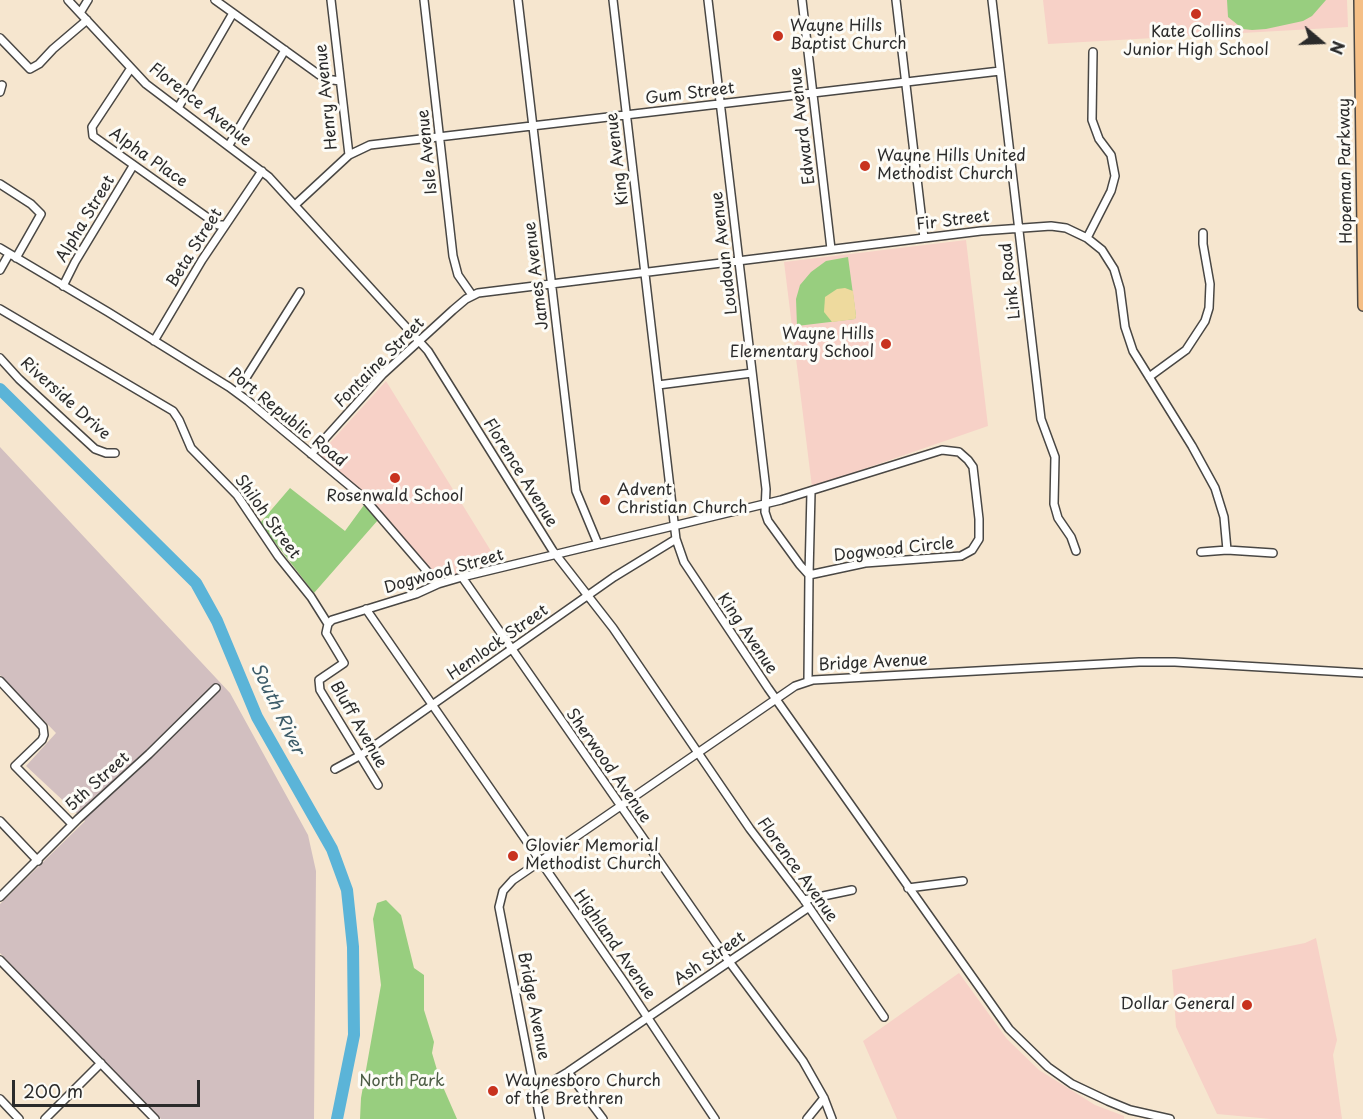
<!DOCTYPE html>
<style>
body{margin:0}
#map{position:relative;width:1363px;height:1119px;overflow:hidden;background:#f6e6cf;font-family:"Playpen Sans",sans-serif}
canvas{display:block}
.north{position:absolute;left:1291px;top:12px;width:60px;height:60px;-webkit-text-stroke:4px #fdfcf7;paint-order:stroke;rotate:109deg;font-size:16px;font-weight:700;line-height:24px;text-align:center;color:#2b2b2b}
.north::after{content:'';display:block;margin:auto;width:21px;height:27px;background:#2b2b2b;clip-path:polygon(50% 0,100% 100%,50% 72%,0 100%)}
.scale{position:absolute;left:12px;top:1080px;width:188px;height:27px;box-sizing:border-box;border:3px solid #2b2b2b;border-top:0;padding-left:8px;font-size:18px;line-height:21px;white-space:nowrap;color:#2b2b2b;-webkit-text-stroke:4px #fdfcf7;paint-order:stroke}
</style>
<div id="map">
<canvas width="1363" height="1119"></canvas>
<div class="north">N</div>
<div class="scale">200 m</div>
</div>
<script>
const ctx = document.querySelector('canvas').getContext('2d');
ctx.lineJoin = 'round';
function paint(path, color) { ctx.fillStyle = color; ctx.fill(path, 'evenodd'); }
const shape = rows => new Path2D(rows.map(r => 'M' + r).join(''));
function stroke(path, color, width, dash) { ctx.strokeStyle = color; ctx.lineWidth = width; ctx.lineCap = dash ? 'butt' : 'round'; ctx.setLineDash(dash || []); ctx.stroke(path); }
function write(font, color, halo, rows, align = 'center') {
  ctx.font = font + ' "Playpen Sans",sans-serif'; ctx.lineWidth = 6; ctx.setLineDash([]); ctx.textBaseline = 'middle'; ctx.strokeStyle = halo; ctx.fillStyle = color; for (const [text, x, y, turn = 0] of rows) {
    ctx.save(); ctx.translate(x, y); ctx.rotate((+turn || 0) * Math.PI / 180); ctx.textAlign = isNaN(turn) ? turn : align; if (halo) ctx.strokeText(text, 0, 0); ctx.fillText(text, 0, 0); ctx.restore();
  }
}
const built = shape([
 [1043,0,1347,0,1348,27,1048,44],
 [966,240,988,426,812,487,784,262],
 [386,381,499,564,438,581,371,499,318,456],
 [1316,938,1337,1040,1333,1055,1342,1119,1271,1119,1217,1114,1176,1027,1172,970,1305,943],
 [959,973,1007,1039,1039,1070,1095,1105,1124,1116,1124,1119,897,1119,863,1041]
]);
const industrial = shape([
 [0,447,230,693,308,835,316,871,314,1119,161,1119,0,953,0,904,85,821,26,766,56,733,0,675]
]);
const green = shape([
 [1227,0,1326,0,1312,16,1303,21,1266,29,1252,30,1243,29,1228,17],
 [848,257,856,316,855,319,797,326,796,299,800,285,811,272,826,261],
 [290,488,345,531,364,505,378,520,314,593,260,523],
 [386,900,401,915,414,968,424,975,424,1010,434,1042,432,1053,440,1080,457,1119,360,1119,361,1098,381,985,373,919,377,903]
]);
const sand = shape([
 [845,288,853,291,856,316,855,319,832,322,824,312,825,297,837,289]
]);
const river = shape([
 [0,389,196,583,217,621,257,717,332,849,347,890,353,947,354,1035,337,1119]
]);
const minor = shape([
 [68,0,146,84,269,177,428,351,553,551,613,628,750,829,804,900,884,1017],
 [215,0,318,74,326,79,340,81],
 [331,0,349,155],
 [424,0,453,256,458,275,472,295],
 [518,0,576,491,598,544],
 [613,0,676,539,684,562,768,688,1009,1029,1048,1067,1072,1084,1108,1101,1130,1110,1170,1119],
 [708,0,766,489,765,512,768,521,800,565,809,575,808,681],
 [802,0,831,249],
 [896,0,924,238],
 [992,0,1041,419,1055,457,1054,504,1058,518,1071,537,1076,551],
 [80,13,88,0],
 [0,38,30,69,39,64,53,49,87,20],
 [131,68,92,127,93,136,218,225,225,225],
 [0,92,2,85],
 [178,108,233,13],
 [229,145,285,50],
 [0,184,31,204,41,214,16,258],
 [295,205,349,155,370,145,1000,71],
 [1087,238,1111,191,1115,176,1111,155,1099,139,1092,120,1093,52],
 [0,248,108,312,229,387,248,401,363,497,438,584],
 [0,270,9,254],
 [63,286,75,262,133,166],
 [0,309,173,411,179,420,191,448,237,495,278,556,311,597,328,624],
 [154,341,202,260,262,171],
 [0,358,19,379,95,449,106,453,115,453],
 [1149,377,1186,350,1205,321,1209,308,1210,284,1203,244,1203,233],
 [658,385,752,373],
 [237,392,300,292],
 [311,454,383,374,453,310,466,299,478,293,981,231,1051,226,1066,228,1087,238,1102,250,1114,269,1120,289,1125,327,1133,351,1192,446,1215,488,1224,517,1227,550],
 [1201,552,1227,550,1273,553],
 [462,577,725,956,803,1061,824,1098,832,1119],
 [366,609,624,982,715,1119],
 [328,624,332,620,416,594,438,584,462,577,781,500,942,450,959,452,968,460,973,467,979,519,979,539,972,550,961,556,865,563,809,575,811,492],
 [328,624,326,633,344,663,319,680,320,690,378,785],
 [0,681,43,727,44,735,42,740,15,766,72,824],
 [335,769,361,755,614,577,676,539],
 [0,821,38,861],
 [908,888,963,881],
 [0,897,78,819,149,754,216,688],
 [804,900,852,890],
 [0,960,155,1119],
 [568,1072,603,1119],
 [536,1091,568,1072,809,907],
 [0,1099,19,1119],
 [45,1119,101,1063],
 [540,1119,499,907,503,891,513,880,795,686,813,680,1139,662,1175,662,1363,673],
 [807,1119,824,1098]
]);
const major = shape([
 [1359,0,1363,306]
]);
const markers = [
 [1196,14,6,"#c8321e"],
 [778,36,6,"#c8321e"],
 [865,166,6,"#c8321e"],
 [886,344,6,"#c8321e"],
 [395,478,6,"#c8321e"],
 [605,500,6,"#c8321e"],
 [513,856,6,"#c8321e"],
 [1247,1005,6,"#c8321e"],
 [493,1091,6,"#c8321e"]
];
const poiNames = [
 ["Wayne Hills",790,27],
 ["Baptist Church",790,45],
 ["Kate Collins",1196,33,"center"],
 ["Junior High School",1196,51,"center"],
 ["Wayne Hills United",877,157],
 ["Methodist Church",877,175],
 ["Wayne Hills",874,335,"right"],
 ["Elementary School",874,353,"right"],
 ["Advent",617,491],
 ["Christian Church",617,509],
 ["Rosenwald School",395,497,"center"],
 ["Glovier Memorial",525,847],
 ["Methodist Church",525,865],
 ["Dollar General",1235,1005,"right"],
 ["Waynesboro Church",505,1082],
 ["of the Brethren",505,1100]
];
const streetNames = [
 ["Gum Street",690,94,-7],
 ["Henry Avenue",327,97,-96],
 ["Florence Avenue",200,105,38],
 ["Edward Avenue",803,126,-97],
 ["Isle Avenue",428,152,-96],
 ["Alpha Place",148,158,35],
 ["King Avenue",618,159,-97],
 ["Hopeman Parkway",1346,171,-91],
 ["Alpha Street",86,219,-59],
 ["Fir Street",953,221,-7],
 ["Beta Street",195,248,-58],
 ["Loudoun Avenue",725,253,-97],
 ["James Avenue",537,276,-97],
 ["Link Road",1011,281,-97],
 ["Fontaine Street",380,363,-45],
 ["Riverside Drive",65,399,42],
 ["Port Republic Road",287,418,39],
 ["Florence Avenue",520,473,58],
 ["Shiloh Street",267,517,54],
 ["Dogwood Circle",894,550,-6],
 ["Dogwood Street",444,572,-16],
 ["King Avenue",747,634,56],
 ["Hemlock Street",498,643,-35],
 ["Bridge Avenue",873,663,-3],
 ["Bluff Avenue",358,725,60],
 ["Sherwood Avenue",608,766,55],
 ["5th Street",98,782,-42],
 ["Florence Avenue",797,870,54],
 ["Highland Avenue",614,945,55],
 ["Ash Street",710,959,-34],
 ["Bridge Avenue",533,1006,79]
];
const parkNames = [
 ["North Park",402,1082]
];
const waterNames = [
 ["South River",277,709,64]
];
paint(built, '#f7d1c7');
paint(industrial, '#d2bfc0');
paint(green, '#98ce7f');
paint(sand, '#eeda9e');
stroke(river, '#5bb4d8', 12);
stroke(minor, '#494744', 10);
stroke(major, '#494744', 12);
stroke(minor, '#fff', 7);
stroke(major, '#f5bf86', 9);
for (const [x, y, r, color] of markers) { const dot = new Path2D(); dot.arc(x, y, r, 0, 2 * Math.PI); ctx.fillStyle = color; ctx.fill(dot); stroke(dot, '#fdfcf7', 2); }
write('16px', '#2b2b2b', '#fdfcf7', poiNames, 'left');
write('16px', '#2b2b2b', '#fdfcf7', streetNames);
write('16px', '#4c5c44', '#fdfcf7', parkNames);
write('italic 18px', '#3c5b68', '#fdfcf7', waterNames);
</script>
